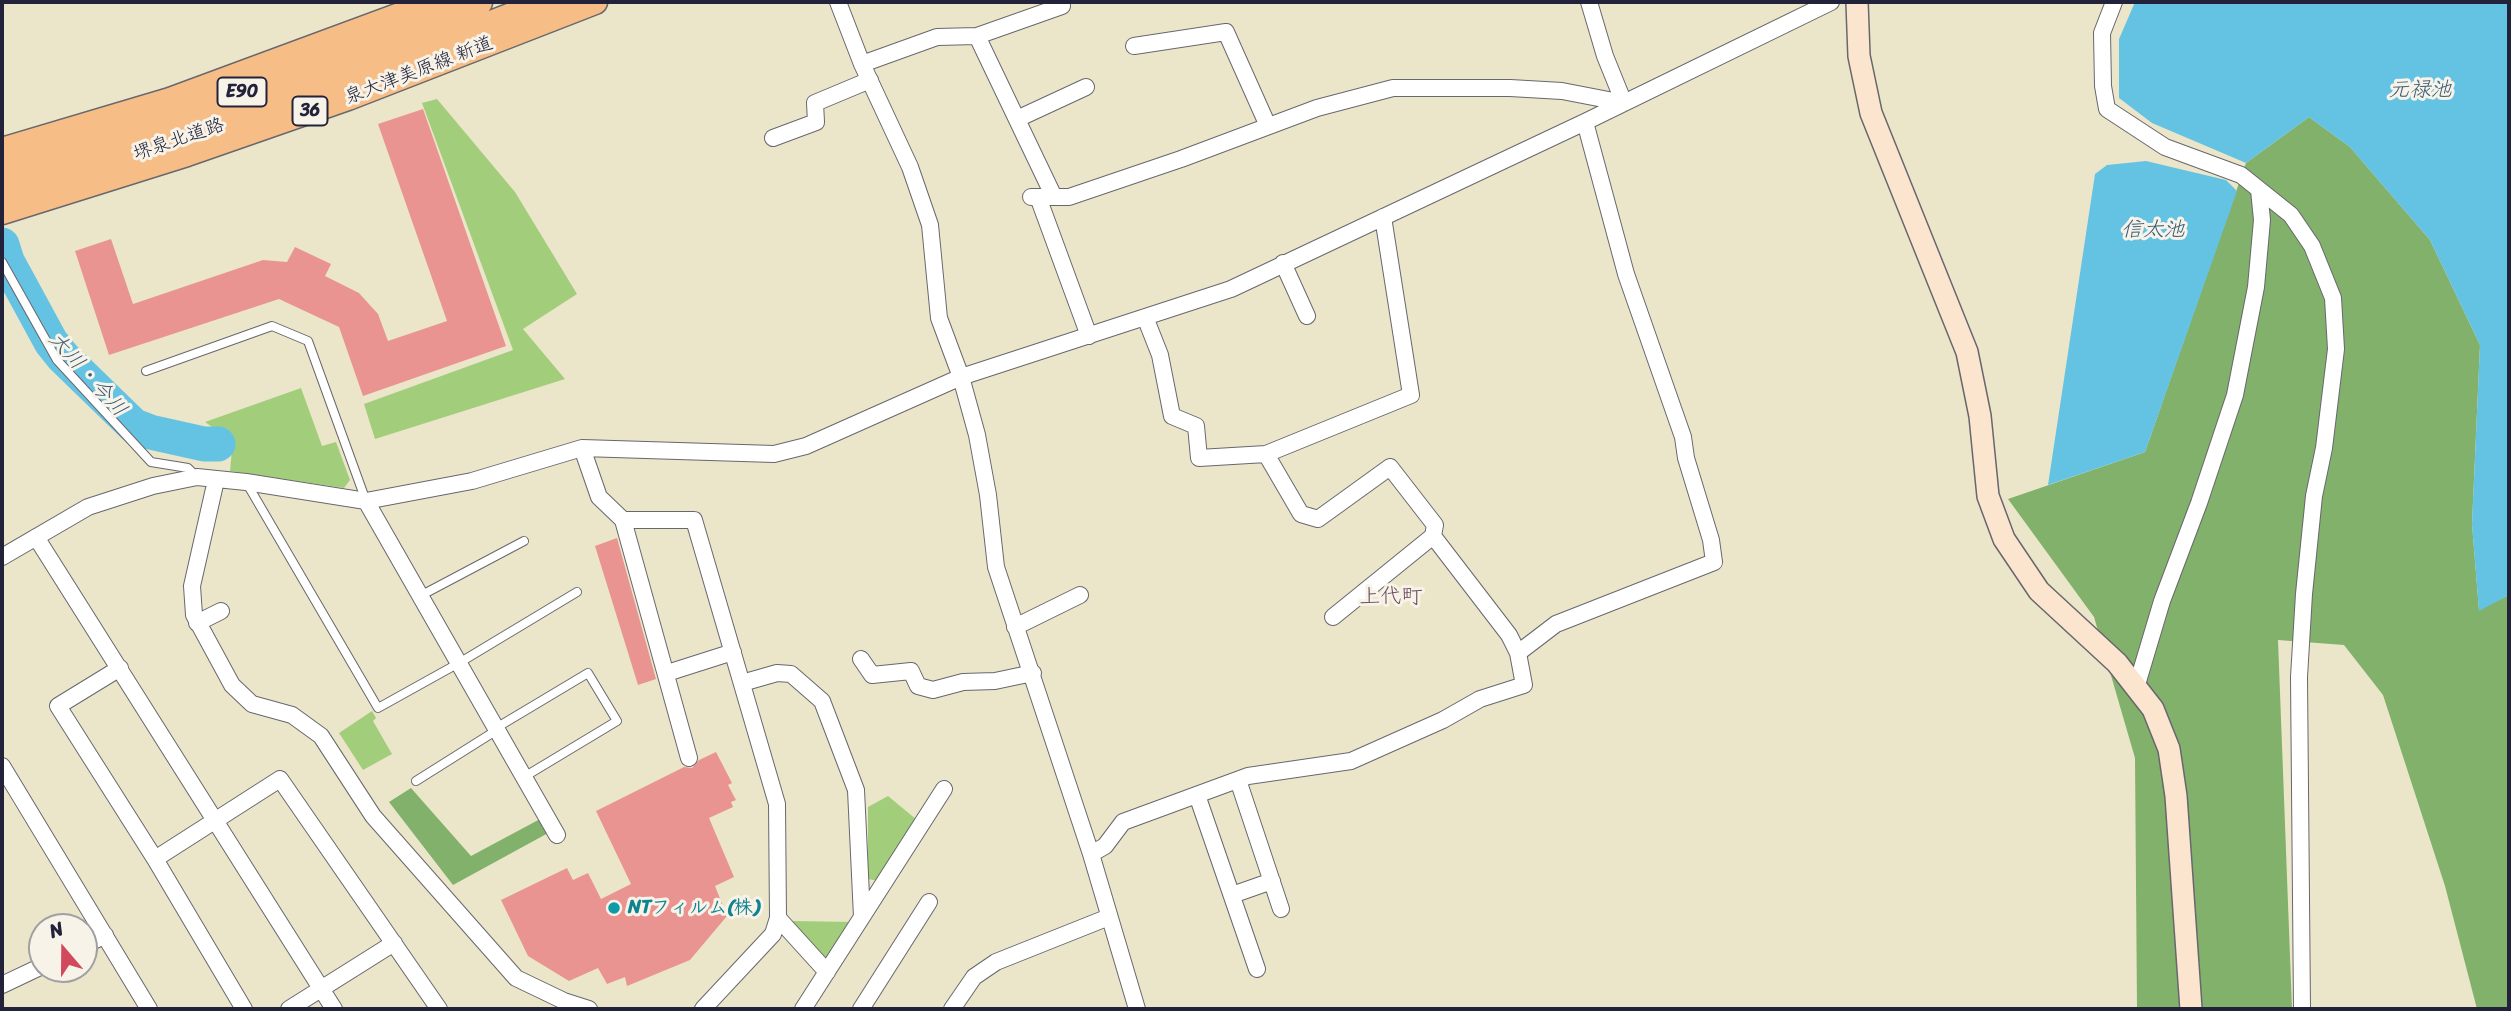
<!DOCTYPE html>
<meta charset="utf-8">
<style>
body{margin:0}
#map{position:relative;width:2511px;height:1011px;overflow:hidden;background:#ebe6ca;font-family:Sriracha,sans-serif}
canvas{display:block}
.frame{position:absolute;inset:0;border:4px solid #22223b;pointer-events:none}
.north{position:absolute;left:28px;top:913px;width:70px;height:70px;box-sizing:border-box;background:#f7f3e8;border:2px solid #a29fa3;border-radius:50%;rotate:340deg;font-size:19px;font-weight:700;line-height:28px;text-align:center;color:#22223b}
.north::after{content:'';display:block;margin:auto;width:24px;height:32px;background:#d1495b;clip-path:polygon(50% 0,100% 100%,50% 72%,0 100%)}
</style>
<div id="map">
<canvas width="2511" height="1011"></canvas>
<div class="frame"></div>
<div class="north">N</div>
</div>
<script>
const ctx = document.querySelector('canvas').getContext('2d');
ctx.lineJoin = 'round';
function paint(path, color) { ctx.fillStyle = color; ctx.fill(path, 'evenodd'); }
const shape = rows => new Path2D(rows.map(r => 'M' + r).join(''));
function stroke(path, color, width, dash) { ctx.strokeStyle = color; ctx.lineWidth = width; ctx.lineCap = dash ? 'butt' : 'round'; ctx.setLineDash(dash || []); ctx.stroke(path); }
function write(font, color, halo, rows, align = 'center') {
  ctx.font = font + ' Sriracha,"Klee One",sans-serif'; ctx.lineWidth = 6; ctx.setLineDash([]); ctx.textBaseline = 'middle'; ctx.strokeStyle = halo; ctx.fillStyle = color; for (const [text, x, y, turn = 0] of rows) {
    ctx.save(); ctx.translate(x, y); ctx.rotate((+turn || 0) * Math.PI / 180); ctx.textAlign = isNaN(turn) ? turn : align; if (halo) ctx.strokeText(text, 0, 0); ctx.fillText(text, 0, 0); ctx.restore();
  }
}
const green = shape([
 [437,99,515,192,577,294,523,329,565,379,375,439,364,404,513,350,422,103],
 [301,388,322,446,336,442,350,480,344,488,230,471,232,449,227,437,205,422],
 [372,711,376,718,373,721,392,754,363,770,339,733],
 [888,796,917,820,879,881,868,879,868,807],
 [791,921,856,922,826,965]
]);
const forest = shape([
 [2309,117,2350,147,2430,240,2480,345,2472,524,2479,610,2509,595,2509,1009,2477,1009,2445,886,2383,695,2344,645,2278,640,2292,1009,2137,1009,2135,758,2094,617,2008,499,2145,452,2246,163],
 [411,788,471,856,542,818,550,832,453,885,389,802]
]);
const water = shape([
 [2135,2,2509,2,2509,595,2479,611,2472,524,2480,345,2430,240,2350,147,2309,117,2246,163,2152,123,2119,98,2119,39],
 [2146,161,2226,180,2237,191,2145,452,2048,485,2095,174,2107,165]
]);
const river = shape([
 [2,245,7,261,51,342,63,357,134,426,150,432,204,444,218,444]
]);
const building = shape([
 [423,109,506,346,363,396,339,327,279,299,109,355,75,251,111,239,133,304,263,260,287,262,295,247,331,264,325,276,359,293,378,314,388,341,447,321,378,124],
 [617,538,656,679,638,685,595,546],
 [716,752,732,783,728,785,736,800,731,802,733,807,709,818,734,877,715,886,727,916,690,960,627,986,625,977,607,984,598,968,569,981,528,956,501,900,567,868,573,880,588,873,601,899,631,884,596,811,684,767,692,768,699,760]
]);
const lane = shape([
 [2,262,57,360,151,462,188,468,197,477],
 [146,371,272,326,308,341,366,501],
 [246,482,378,708,459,663,577,592],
 [420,596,524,541],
 [496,728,588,673,617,721,524,777],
 [416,781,497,730]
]);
const street = shape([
 [838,2,862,64,910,167,930,225,939,318,961,377,977,435,988,495,996,567,1091,854,1137,1009],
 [1589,2,1605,56,1624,103],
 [2114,2,2102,33,2103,86,2107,109,2165,147,2241,175,2291,215,2312,246,2333,298,2336,349,2324,448,2314,496,2304,594,2299,677,2302,1009],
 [977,36,1054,197],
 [1134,46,1226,32,1268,126],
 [862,64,937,37,977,36,1062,6,1061,2],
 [1017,119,1086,87],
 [773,138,816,122,815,103,870,80],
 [1031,197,1069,197,1181,159,1317,108,1393,88,1510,88,1562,91,1624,103],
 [1038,197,1089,336],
 [1283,263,1307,316],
 [1145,317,1160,355,1172,416,1196,426,1199,458,1266,454,1301,514,1318,519,1390,467,1435,525,1433,536,1333,617],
 [582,448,599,497,623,520,694,520,777,804,778,918,773,934,703,1009],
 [1266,454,1411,395,1383,217],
 [216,480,192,586,194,615,232,685,252,704,292,715,321,736,373,816,516,978,564,1001,589,1009],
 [366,501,557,835],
 [623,520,689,758],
 [36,537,334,1009],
 [2,557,88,507,153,486,197,477,246,482,366,501,472,481,582,448,774,454,806,446,961,377,1231,289,1585,122,1831,2],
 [197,623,221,611],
 [1015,627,1080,595],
 [1518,653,1556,624,1714,562,1711,540,1686,458,1683,437,1626,274,1585,122],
 [861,659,872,675,911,671,918,686,933,690,963,682,995,681,1033,673],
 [120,668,58,706,155,859,244,1009],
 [667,673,733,652],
 [742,683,777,673,791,674,822,701,856,790,862,917],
 [2136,688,2162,601,2199,503,2235,395,2256,287,2262,220,2259,190],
 [2,766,149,1009],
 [1238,780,1281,909],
 [1197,795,1257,969],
 [1091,854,1105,846,1123,822,1248,776,1351,761,1443,720,1480,699,1524,685,1518,653,1509,635,1433,536],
 [155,859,280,779,439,1009],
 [1232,895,1272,881],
 [778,918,827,972],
 [84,946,105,935],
 [2,985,42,966],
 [289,1009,394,943],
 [803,1009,944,789],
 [861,1009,929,902],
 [952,1009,974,977,996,962,1109,917]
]);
const secondary = shape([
 [1857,2,1859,56,1871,113,1967,352,1980,416,1988,496,2004,539,2039,591,2117,663,2153,709,2169,749,2176,796,2191,1009]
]);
const primary = shape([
 [2,150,170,100,435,2],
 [2,212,187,154,348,98,595,2]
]);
const highway = shape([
 [2,169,111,136,241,93,478,2],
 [2,195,121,160,250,117,375,71,550,2]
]);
const markers = [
 [614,908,7,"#0f9aa8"]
];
const shields = [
 [242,92,49],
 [310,111,35]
];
const shieldNames = [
 ["E90",242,92],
 ["36",310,111]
];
const streetNames = [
 ["泉大津美原線 新道",419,71,-21],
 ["堺泉北道路",179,140,-19]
];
const cultureNames = [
 ["NTフィルム(株)",628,908]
];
const waterNames = [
 ["元禄池",2420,91],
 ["信太池",2153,231],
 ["大川・今川",87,375,48]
];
const neighbourhoodNames = [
 ["上代町",1391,598]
];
paint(green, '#a2ce7b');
paint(forest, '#81b16b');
paint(water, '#64c3e2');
stroke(river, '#64c3e2', 35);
paint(building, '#ea9492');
stroke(lane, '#68676d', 10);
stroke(street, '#68676d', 18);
stroke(secondary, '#68676d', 24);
stroke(primary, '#68676d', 27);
stroke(highway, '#68676d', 31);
stroke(lane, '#fff', 8);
stroke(street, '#fff', 16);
stroke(secondary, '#fbe5cf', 21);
stroke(primary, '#f6be86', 24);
stroke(highway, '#f6be86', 28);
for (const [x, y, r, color] of markers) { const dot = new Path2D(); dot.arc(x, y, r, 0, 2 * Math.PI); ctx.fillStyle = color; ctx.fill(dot); stroke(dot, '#f7f3e8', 2.5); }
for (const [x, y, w] of shields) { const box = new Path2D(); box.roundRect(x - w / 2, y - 14.5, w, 29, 5); ctx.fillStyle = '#f7f3e8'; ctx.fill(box); stroke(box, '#22223b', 2); }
write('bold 18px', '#22223b', null, shieldNames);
write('19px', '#22223b', '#f7f3e8', streetNames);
write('bold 19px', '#0d838f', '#f7f3e8', cultureNames, 'left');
write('italic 21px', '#395a75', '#f7f3e8', waterNames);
write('21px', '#684a59', '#f7f3e8', neighbourhoodNames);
</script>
